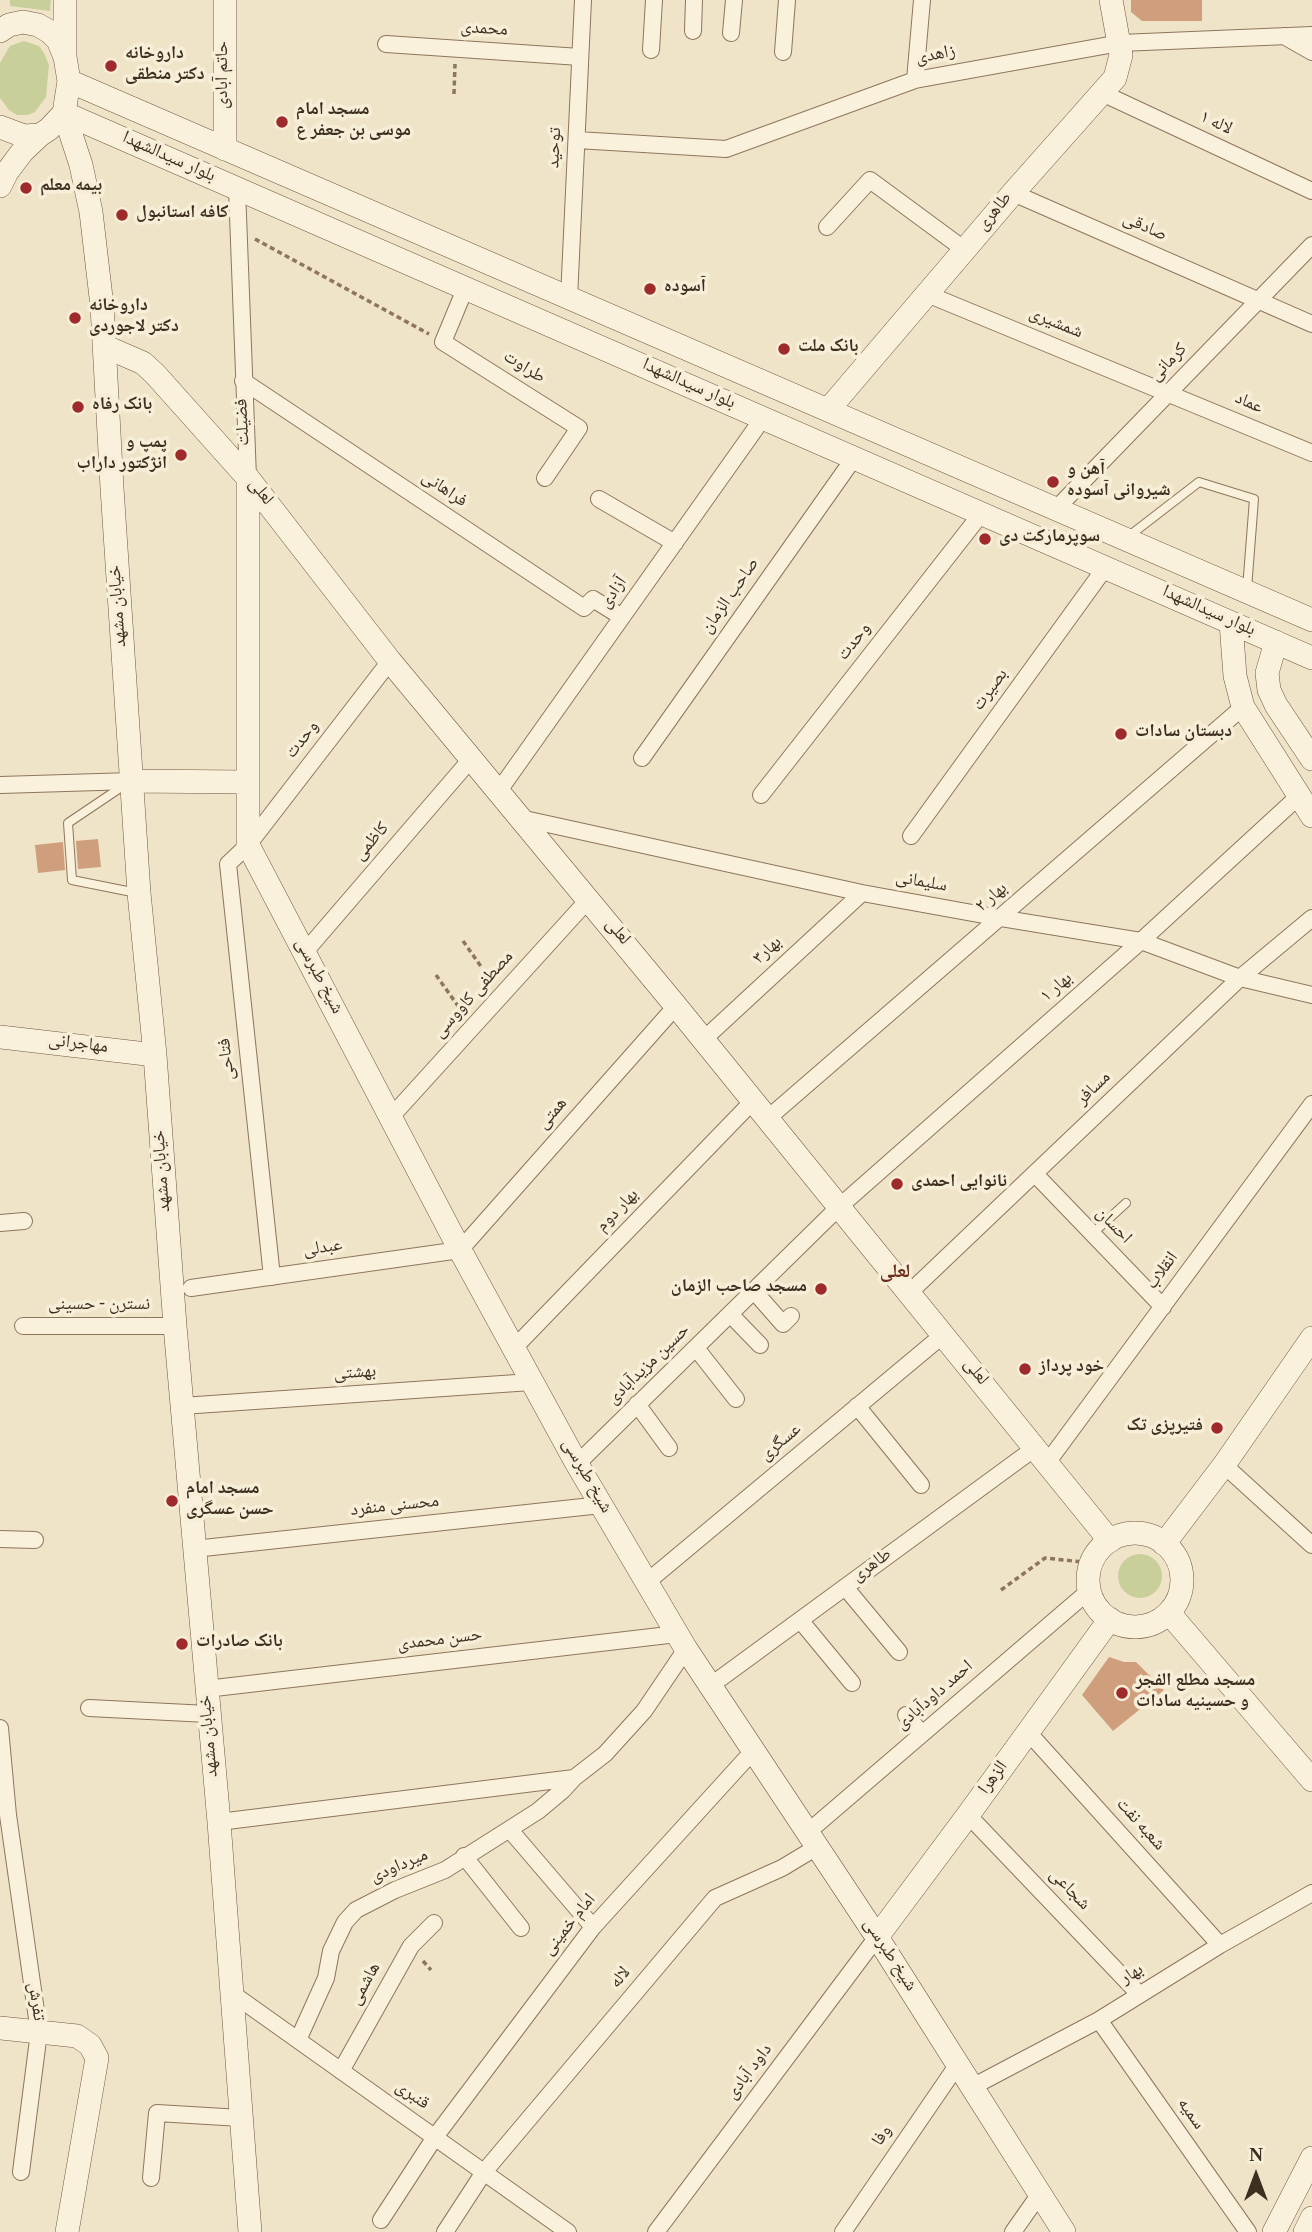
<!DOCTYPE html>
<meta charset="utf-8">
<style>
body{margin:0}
#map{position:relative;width:1312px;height:2232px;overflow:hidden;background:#f0e4c8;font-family:Georgia,serif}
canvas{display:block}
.north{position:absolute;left:1221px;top:2141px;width:70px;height:70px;-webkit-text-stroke:5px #f7eed8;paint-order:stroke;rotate:0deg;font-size:19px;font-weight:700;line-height:28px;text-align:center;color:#3d2e20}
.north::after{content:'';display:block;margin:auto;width:24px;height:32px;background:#3d2e20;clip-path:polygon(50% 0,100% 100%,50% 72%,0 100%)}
</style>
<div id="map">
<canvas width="1312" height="2232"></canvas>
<div class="north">N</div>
</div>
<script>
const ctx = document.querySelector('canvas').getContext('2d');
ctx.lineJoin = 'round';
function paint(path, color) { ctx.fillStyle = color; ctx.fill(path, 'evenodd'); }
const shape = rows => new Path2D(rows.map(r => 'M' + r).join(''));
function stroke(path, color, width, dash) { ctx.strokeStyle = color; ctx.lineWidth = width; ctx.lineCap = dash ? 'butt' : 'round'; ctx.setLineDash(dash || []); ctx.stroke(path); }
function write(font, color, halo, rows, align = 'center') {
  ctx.font = font + ' Georgia,"Noto Naskh Arabic",serif'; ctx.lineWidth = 7; ctx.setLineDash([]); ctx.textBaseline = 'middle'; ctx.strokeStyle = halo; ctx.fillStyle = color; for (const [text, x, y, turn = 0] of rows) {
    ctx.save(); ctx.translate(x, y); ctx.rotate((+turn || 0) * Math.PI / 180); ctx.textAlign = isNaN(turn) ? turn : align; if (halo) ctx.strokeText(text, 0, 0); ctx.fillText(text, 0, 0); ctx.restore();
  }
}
const green = shape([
 [10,0,51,0,50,11,10,6],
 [24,41,39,46,44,53,49,65,46,97,35,112,28,115,17,115,9,110,0,98,0,63,10,46],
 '1118 1576a22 22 0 1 1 44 0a22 22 0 1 1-44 0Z'
]);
const building = shape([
 [1131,0,1202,0,1202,21,1142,21,1131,12],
 [98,839,101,867,78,869,76,841],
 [63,842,65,870,38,873,35,845],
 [1109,1657,1124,1662,1136,1662,1164,1690,1113,1731,1082,1695]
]);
const path = shape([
 [454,94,455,64],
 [255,239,429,334],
 [463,941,492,982],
 [436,975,463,1013],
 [1001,1590,1045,1558,1092,1563],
 [423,1961,431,1970]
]);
const lane = shape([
 [1129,536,1199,482,1254,499,1247,589],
 [126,784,68,823,72,880,137,893],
 [1092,1234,1126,1203]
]);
const street = shape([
 [693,31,694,0],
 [731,33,734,0],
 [1284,36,1312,52],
 [386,44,580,57],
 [651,50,654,0],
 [783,52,787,0],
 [915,80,922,0],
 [1102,93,1312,191],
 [577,140,726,149,915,80,1120,43,1312,35],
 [237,189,248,478],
 [1013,193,1312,324],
 [827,227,870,180,965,250],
 [465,289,443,342,579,428,545,478],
 [927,294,1312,453],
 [569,298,583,0],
 [243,381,584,608,593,599,622,617],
 [599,499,675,543],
 [1056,509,1312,245],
 [642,758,854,458],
 [0,785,132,781],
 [498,792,763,418],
 [761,795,981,514],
 [520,818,862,893,1000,918,1141,941,1240,978,1312,995],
 [911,836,1105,568],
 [304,953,471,759],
 [703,1040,862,893],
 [390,1118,588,900],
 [767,1119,1243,707],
 [1035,1174,1163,1307],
 [0,1223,24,1221],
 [272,1277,228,864,248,845,390,661],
 [191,1288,460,1250,676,1006],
 [754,1291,783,1324,791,1316],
 [909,1293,1240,978,1312,918],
 [730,1314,760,1345],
 [23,1326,175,1326],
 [696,1348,736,1399],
 [513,1349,753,1101],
 [637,1404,669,1448],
 [182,1406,531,1382],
 [857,1406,921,1485],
 [1047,1463,1312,1104],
 [577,1464,839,1207,1141,941,1299,796],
 [1224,1465,1312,1545],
 [0,1539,35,1540],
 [194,1549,601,1505],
 [647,1582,943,1335],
 [845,1587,899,1652],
 [800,1620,852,1683],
 [710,1686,1035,1448],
 [206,1689,677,1634],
 [89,1708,208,1714],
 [906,1715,922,1734],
 [0,1728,8,1815,39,2032,21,2172],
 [1028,1732,1220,1945],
 [968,1815,1139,1994],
 [219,1822,574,1778],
 [510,1830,593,1927],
 [808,1832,1090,1590],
 [464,1856,521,1928],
 [233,1994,568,2232],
 [1099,2020,1248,2232],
 [298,2040,326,1978,331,1951,345,1922,356,1910,395,1890,445,1870,538,1811,563,1790,574,1778,605,1754,644,1711,686,1649],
 [341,2071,411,1946,434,1923],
 [972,2087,1099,2020,1220,1945,1312,1893],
 [151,2178,157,2113,241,2118],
 [381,2220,435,2137,593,1927,753,1751],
 [445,2232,484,2172,715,1898,782,1868,817,1847],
 [656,2232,877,1937],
 [843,2232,958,2064],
 [1013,2232,1039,2195]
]);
const secondary = shape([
 [65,0,65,54],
 [225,0,225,149],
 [0,31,9,25,23,22,38,25,50,32,58,40,65,57,69,81,64,113,49,129,40,135,24,136,0,127],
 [69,81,1312,620],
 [64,113,81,165,91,212,102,306,112,488,139,893,155,1055,175,1326,219,1822,250,2232],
 [64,113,1312,658],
 [0,186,7,172,22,152,40,135],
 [104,346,143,363,155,374,248,478,390,661,676,1006,1110,1541],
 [828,410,1013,193,1115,78,1121,55,1111,0],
 [248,478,248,845,460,1250,577,1464,686,1649,877,1937,1064,2232],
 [1231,623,1235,676,1243,707,1312,816],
 [1276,642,1267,673,1269,690,1276,705,1312,759],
 [132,781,246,782],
 [0,1037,155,1055],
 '1088 1580a47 47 0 1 1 94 0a47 47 0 1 1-94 0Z',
 [1164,1544,1224,1465,1312,1338],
 [1169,1613,1312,1780],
 [877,1937,968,1815,1110,1619],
 [0,2028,77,2036,90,2045,97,2058,67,2232],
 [1274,2232,1312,2158],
 [1305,2232,1312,2218]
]);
const markers = [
 [111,66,7,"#9e2a2b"],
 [282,122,7,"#9e2a2b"],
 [26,188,7,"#9e2a2b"],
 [122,215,7,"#9e2a2b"],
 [650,289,7,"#9e2a2b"],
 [75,318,7,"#9e2a2b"],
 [784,349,7,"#9e2a2b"],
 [78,407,7,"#9e2a2b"],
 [181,455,7,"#9e2a2b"],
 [1053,482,7,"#9e2a2b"],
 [985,539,7,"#9e2a2b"],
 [1121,734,7,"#9e2a2b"],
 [897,1184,7,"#9e2a2b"],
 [821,1289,7,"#9e2a2b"],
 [1025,1369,7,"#9e2a2b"],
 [1217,1428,7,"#9e2a2b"],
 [172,1501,7,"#9e2a2b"],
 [182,1644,7,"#9e2a2b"],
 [1122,1693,7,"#9e2a2b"]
];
const streetNames = [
 ["محمدی",484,31,4],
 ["زاهدی",936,57,-11],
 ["حاتم آبادی",225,75,-90],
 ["لاله ۱",1215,125,25],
 ["توحید",557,148,-87],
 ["بلوار سیدالشهدا",168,159,24],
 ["طاهری",996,213,-50],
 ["صادقی",1144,229,24],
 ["شمشیری",1055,325,22],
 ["کرمانی",1170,364,-46],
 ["طراوت",523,369,32],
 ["بلوار سیدالشهدا",688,386,24],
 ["عماد",1248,405,23],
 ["فضیلت",245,422,-93],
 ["فراهانی",443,491,34],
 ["لعلی",259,493,52],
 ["آزادی",615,594,-55],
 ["صاحب الزمان",732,597,-55],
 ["خیابان مشهد",120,606,-94],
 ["بلوار سیدالشهدا",1208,613,24],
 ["وحدت",856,643,-52],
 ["بصیرت",992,691,-54],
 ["وحدت",304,741,-52],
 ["کاظمی",373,843,-49],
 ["سلیمانی",921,884,10],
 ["بهار ۲",993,899,-41],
 ["لعلی",616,933,50],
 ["بهار۳",769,952,-43],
 ["شیخ طبرسی",317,977,62],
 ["بهار ۱",1058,989,-41],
 ["مصطفی کاووسی",475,996,-48],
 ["مهاجرانی",78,1046,7],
 ["فتاحی",229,1059,-96],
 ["مسافر",1095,1090,-44],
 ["همتی",554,1115,-49],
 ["خیابان مشهد",164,1171,-94],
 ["بهار دوم",619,1212,-46],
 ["احسان",1112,1227,46],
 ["عبدلی",323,1250,-8],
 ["انقلاب",1164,1272,-54],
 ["نسترن - حسینی",99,1307],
 ["حسین مزیدآبادی",650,1366,-44],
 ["لعلی",974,1373,51],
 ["بهشتی",355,1375,-4],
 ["عسگری",782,1444,-40],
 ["شیخ طبرسی",585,1477,60],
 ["محسنی منفرد",395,1508,-6],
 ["طاهری",873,1567,-36],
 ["حسن محمدی",440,1642,-7],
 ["احمد داودآبادی",936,1697,-41],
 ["خیابان مشهد",211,1736,-95],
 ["الزهرا",995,1779,-54],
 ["شعبه نفت",1139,1826,48],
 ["میرداودی",400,1868,-23],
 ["شجاعی",1068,1891,46],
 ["امام خمینی",571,1926,-51],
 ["شیخ طبرسی",888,1956,57],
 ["بهار",1133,1976,-32],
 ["لاله",622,1979,-50],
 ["هاشمی",367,1985,-61],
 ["تفرش",34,2002,82],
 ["داود آبادی",751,2073,-53],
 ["قنبری",411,2097,35],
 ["سمیه",1189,2115,55],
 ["وفا",884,2137,-56]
];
const poiNames = [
 ["داروخانه",125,56],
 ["دکتر منطقی",125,77],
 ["مسجد امام",296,112],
 ["موسی بن جعفر ع",296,133],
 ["بیمه معلم",40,188],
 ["کافه استانبول",136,215],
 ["آسوده",664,289],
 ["داروخانه",89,308],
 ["دکتر لاجوردی",89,329],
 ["بانک ملت",798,349],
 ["بانک رفاه",92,407],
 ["پمپ و",167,445,"right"],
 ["انژکتور داراب",167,466,"right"],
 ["آهن و",1067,472],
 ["شیروانی آسوده",1067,493],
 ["سوپرمارکت دی",999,539],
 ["دبستان سادات",1135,734],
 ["نانوایی احمدی",911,1184],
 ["مسجد صاحب الزمان",807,1289,"right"],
 ["خود پرداز",1039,1369],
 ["فتیرپزی تک",1203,1428,"right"],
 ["مسجد امام",186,1491],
 ["حسن عسگری",186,1512],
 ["بانک صادرات",196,1644],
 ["مسجد مطلع الفجر",1136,1683],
 ["و حسینیه سادات",1136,1704]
];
const neighbourhoodNames = [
 ["لعلی",895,1275]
];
paint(green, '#c9cf9b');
paint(building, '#cf9f7d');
stroke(lane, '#8d765c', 10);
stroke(street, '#8d765c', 18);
stroke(secondary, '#6f573f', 24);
stroke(path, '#8d765c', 3.5, [5, 3.5]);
stroke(lane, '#faf1dc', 8);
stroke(street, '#faf1dc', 16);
stroke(secondary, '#faf1dc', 23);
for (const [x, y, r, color] of markers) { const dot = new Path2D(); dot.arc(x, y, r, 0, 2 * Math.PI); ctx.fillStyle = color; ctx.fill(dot); stroke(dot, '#f7eed8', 2.5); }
write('18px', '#3d2e20', '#f7eed8', streetNames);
write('bold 18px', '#3d2e20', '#f7eed8', poiNames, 'left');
write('bold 19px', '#6b2e1e', '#f7eed8', neighbourhoodNames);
</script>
